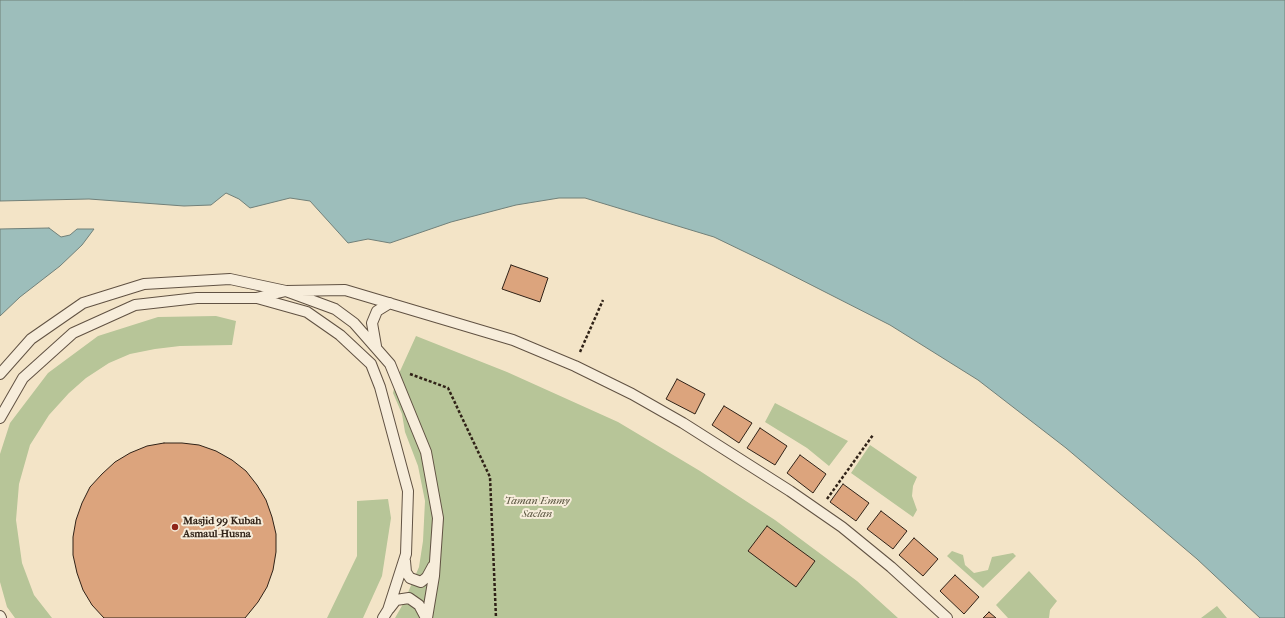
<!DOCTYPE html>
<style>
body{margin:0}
canvas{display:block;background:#f3e4c7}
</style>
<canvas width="1285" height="618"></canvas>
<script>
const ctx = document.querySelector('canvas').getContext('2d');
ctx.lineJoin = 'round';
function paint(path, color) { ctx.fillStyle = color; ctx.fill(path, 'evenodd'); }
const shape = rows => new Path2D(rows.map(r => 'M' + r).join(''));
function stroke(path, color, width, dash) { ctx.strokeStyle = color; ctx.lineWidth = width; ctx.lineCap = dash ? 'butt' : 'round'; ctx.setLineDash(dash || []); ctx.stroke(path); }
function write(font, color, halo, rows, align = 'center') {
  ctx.font = font + ' "IM FELL French Canon",serif'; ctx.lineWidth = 4; ctx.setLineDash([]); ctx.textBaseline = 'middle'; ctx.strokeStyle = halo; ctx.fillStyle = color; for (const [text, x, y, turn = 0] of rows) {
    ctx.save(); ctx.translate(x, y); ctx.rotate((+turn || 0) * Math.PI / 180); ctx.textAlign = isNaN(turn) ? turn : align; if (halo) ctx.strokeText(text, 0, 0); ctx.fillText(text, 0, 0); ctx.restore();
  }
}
const green = shape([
 [216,316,236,321,232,345,180,346,155,349,130,354,109,363,86,378,69,393,49,415,30,445,19,484,16,520,22,563,34,595,52,618,15,618,7,607,0,582,0,454,10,423,48,373,98,336,158,317],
 [416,336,507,372,618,422,700,471,775,520,857,581,898,618,395,618,403,604,419,567,423,541,425,501,418,466,405,432,402,414,393,393,396,380],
 [775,403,848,441,829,466,807,448,765,422],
 [870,445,917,477,913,486,912,496,917,510,913,517,851,473],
 [388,499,391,518,382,576,363,618,327,618,357,556,357,501],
 [952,551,963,555,965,565,974,573,988,570,992,557,1013,553,1016,556,983,588,947,556],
 [1029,571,1057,601,1050,610,1049,618,1008,618,996,605],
 [1217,606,1227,618,1201,618]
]);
const water = shape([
 [0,0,1285,0,1285,618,1260,618,1197,559,1066,448,978,380,890,325,772,265,714,237,585,198,559,198,516,205,451,222,390,243,368,239,348,243,310,201,290,198,250,208,239,199,226,193,211,205,184,206,89,199,0,201,0,0],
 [49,228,61,237,70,235,77,229,94,229,82,245,60,266,20,297,0,316,0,229,49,228]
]);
const building = shape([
 [511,265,548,278,540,302,502,289,511,265],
 [677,379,705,394,695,414,666,399,677,379],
 [724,406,752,423,739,443,712,425,724,406],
 [760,428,787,446,775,465,747,448,760,428],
 [164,443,182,443,199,445,216,451,232,460,246,471,257,485,266,500,272,517,276,534,276,552,273,570,267,587,258,602,245,618,104,618,92,605,83,590,77,573,73,555,73,537,76,520,82,503,90,487,102,474,115,462,130,453,147,446,164,443],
 [800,455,826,474,813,493,787,473,800,455],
 [843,484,869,503,856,521,830,502,843,484],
 [881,511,907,531,893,549,867,529,881,511],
 [767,526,815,561,796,587,748,551,767,526],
 [914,538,938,559,923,576,899,555,914,538],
 [955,575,979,597,964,614,940,591,955,575],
 [989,612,996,618,983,618,989,612]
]);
const path = shape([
 [580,352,603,300],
 [410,374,448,388,490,477,496,618],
 [827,499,873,435]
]);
const lane = shape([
 [257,298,307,312,340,335,371,364,380,387,408,491,406,554,388,610,383,618],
 [376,346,372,323,377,311,390,303],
 [0,374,31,339,83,303,144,284,230,279,286,291,335,309,354,323,390,364,426,452,438,518,434,576,427,618],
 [0,418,23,378,73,333,135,305,197,298,256,298,286,291,345,290,513,340,575,366,632,394,683,423,790,491,842,527,891,567,947,618],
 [405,561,406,572,410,578,421,582,427,577,433,566],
 [389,609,396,600,409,598,419,605,426,618],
 [0,616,1,618]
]);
const markers = [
 [175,527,4,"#8f2418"]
];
const parkNames = [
 ["Taman Emmy",537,501],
 ["Saelan",537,514]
];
const poiNames = [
 ["Masjid 99 Kubah",183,521],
 ["Asmaul-Husna",183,534]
];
paint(green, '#b7c598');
paint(water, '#9dbebb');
stroke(water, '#718079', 1);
paint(building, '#dca47d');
stroke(building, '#302217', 1);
stroke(lane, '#615243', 12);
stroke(path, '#302217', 2.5, [3, 2]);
stroke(lane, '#f7eddb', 10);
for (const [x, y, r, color] of markers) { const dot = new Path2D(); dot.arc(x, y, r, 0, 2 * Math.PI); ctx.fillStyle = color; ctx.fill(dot); stroke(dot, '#f7eddb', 1.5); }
write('italic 11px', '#58533e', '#f7eddb', parkNames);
write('bold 11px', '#302217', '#f7eddb', poiNames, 'left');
</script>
